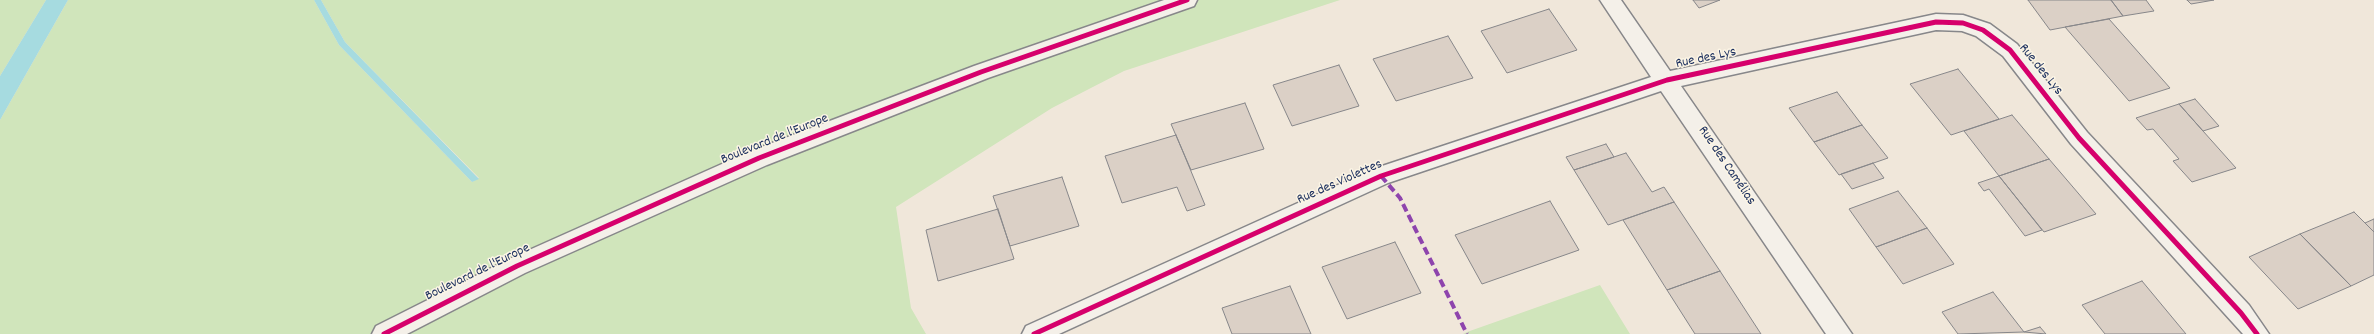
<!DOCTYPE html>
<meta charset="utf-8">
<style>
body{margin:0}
canvas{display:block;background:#f0e7da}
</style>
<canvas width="2374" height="334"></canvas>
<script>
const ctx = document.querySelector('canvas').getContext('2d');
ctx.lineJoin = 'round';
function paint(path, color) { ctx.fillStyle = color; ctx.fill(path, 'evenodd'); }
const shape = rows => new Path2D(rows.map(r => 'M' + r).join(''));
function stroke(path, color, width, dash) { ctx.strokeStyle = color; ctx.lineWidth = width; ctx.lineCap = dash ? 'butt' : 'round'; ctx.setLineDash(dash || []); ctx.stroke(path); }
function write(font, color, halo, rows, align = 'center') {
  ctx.font = font + ' Dekko,sans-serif'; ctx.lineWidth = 3; ctx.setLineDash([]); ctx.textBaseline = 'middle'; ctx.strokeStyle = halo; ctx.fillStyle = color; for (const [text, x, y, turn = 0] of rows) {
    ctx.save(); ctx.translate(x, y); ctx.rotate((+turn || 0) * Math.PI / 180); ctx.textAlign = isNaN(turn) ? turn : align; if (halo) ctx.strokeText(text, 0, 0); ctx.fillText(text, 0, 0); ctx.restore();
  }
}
const green = shape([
 [0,0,46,0,0,76],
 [68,0,314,0,339,45,472,182,479,178,345,42,321,0,1340,0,1124,71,1052,108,896,207,911,308,926,334,0,334,0,120],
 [1600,285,1630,334,1463,334,1467,332]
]);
const water = shape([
 [46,0,68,0,0,120,0,76],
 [314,0,321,0,345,42,479,179,472,182,339,45]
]);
const building = shape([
 [1693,0,1720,0,1699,8,1693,0],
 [2028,0,2111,0,2123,16,2050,30,2028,0],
 [2111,0,2146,0,2154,11,2123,16,2111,0],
 [2187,0,2214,0,2191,4,2187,0],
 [1549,9,1577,50,1507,73,1481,31,1549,9],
 [2109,19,2170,88,2129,101,2065,27,2109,19],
 [1448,36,1473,78,1396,101,1373,59,1448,36],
 [1339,65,1359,106,1292,126,1273,85,1339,65],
 [1958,69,1999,119,1951,135,1910,84,1958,69],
 [1837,92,1862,125,1814,142,1789,108,1837,92],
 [2195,99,2219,126,2203,131,2179,104,2195,99],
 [1245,103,1264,149,1191,170,1171,124,1245,103],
 [2179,104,2203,131,2236,168,2192,182,2173,161,2179,159,2153,129,2147,130,2136,118,2179,104],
 [2012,115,2049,159,1999,176,1964,131,2012,115],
 [1862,125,1888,158,1839,175,1814,142,1862,125],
 [1176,135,1205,205,1187,211,1177,187,1122,203,1105,156,1176,135],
 [1606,144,1614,157,1574,170,1566,157,1606,144],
 [1626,153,1652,192,1664,187,1674,202,1608,225,1574,170,1626,153],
 [2049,159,2096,214,2044,232,1999,176,2049,159],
 [1873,163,1884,178,1852,189,1841,174,1873,163],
 [1999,176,2042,230,2025,236,1989,189,1984,191,1978,183,1999,176],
 [1062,177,1079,226,1010,246,993,196,1062,177],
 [1898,191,1927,228,1876,247,1849,209,1898,191],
 [1550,201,1579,250,1482,284,1455,235,1550,201],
 [1674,202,1720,271,1667,290,1623,220,1674,202],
 [998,209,1014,259,938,281,926,230,998,209],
 [2354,212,2374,232,2374,275,2351,286,2300,234,2354,212],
 [2374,219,2374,232,2365,223,2374,219],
 [1927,228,1954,264,1903,284,1876,247,1927,228],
 [2300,234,2351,286,2298,309,2249,257,2300,234],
 [1395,242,1421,293,1347,319,1322,267,1395,242],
 [1720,271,1761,334,1695,334,1667,290,1720,271],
 [2142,281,2186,334,2105,334,2082,305,2142,281],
 [1290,286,1311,334,1232,334,1222,308,1290,286],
 [1993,292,2024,332,1958,334,1942,312,1993,292],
 [2040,327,2046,334,2024,332,2040,327]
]);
const minor = shape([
 [1600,0,1621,0,1670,71,1936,14,1963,15,1990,24,2017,44,2087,132,2249,305,2269,334,2243,334,2071,144,2003,56,1976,36,1962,31,1936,30,1681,86,1852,334,1826,334,1661,91,1388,183,1059,334,1022,334,1026,326,1373,169,1651,77,1600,0]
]);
const tertiary = shape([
 [1164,0,1197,0,1194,6,988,78,767,165,525,273,407,334,372,334,376,326,509,259,751,151,974,66,1164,0]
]);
const quiet = shape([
 [1381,176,1400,198,1467,334]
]);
const cycleway = shape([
 [384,334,517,266,759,158,981,72,1187,0],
 [1034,334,1381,176,1667,80,1936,22,1963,23,1983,30,2010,50,2079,138,2241,313,2257,334]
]);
const streetNames = [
 ["Rue des Lys",1706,59,-12],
 ["Rue des Lys",2040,70,51],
 ["Boulevard de l'Europe",775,140,-22],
 ["Rue des Camélias",1726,166,56],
 ["Rue des Violettes",1340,183,-24],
 ["Boulevard de l'Europe",478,273,-26]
];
paint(green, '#d0e5bb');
paint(water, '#a6dbe0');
paint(building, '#dbd0c6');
stroke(building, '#87878a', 1);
stroke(minor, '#87878a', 3);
stroke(tertiary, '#87878a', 3);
paint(minor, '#f4f0e9');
paint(tertiary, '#f4f0e9');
stroke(quiet, '#8e44ad', 4, [8, 4]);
stroke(cycleway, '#d6006c', 5);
write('14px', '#1b2f5e', '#fcf5e5', streetNames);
</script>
